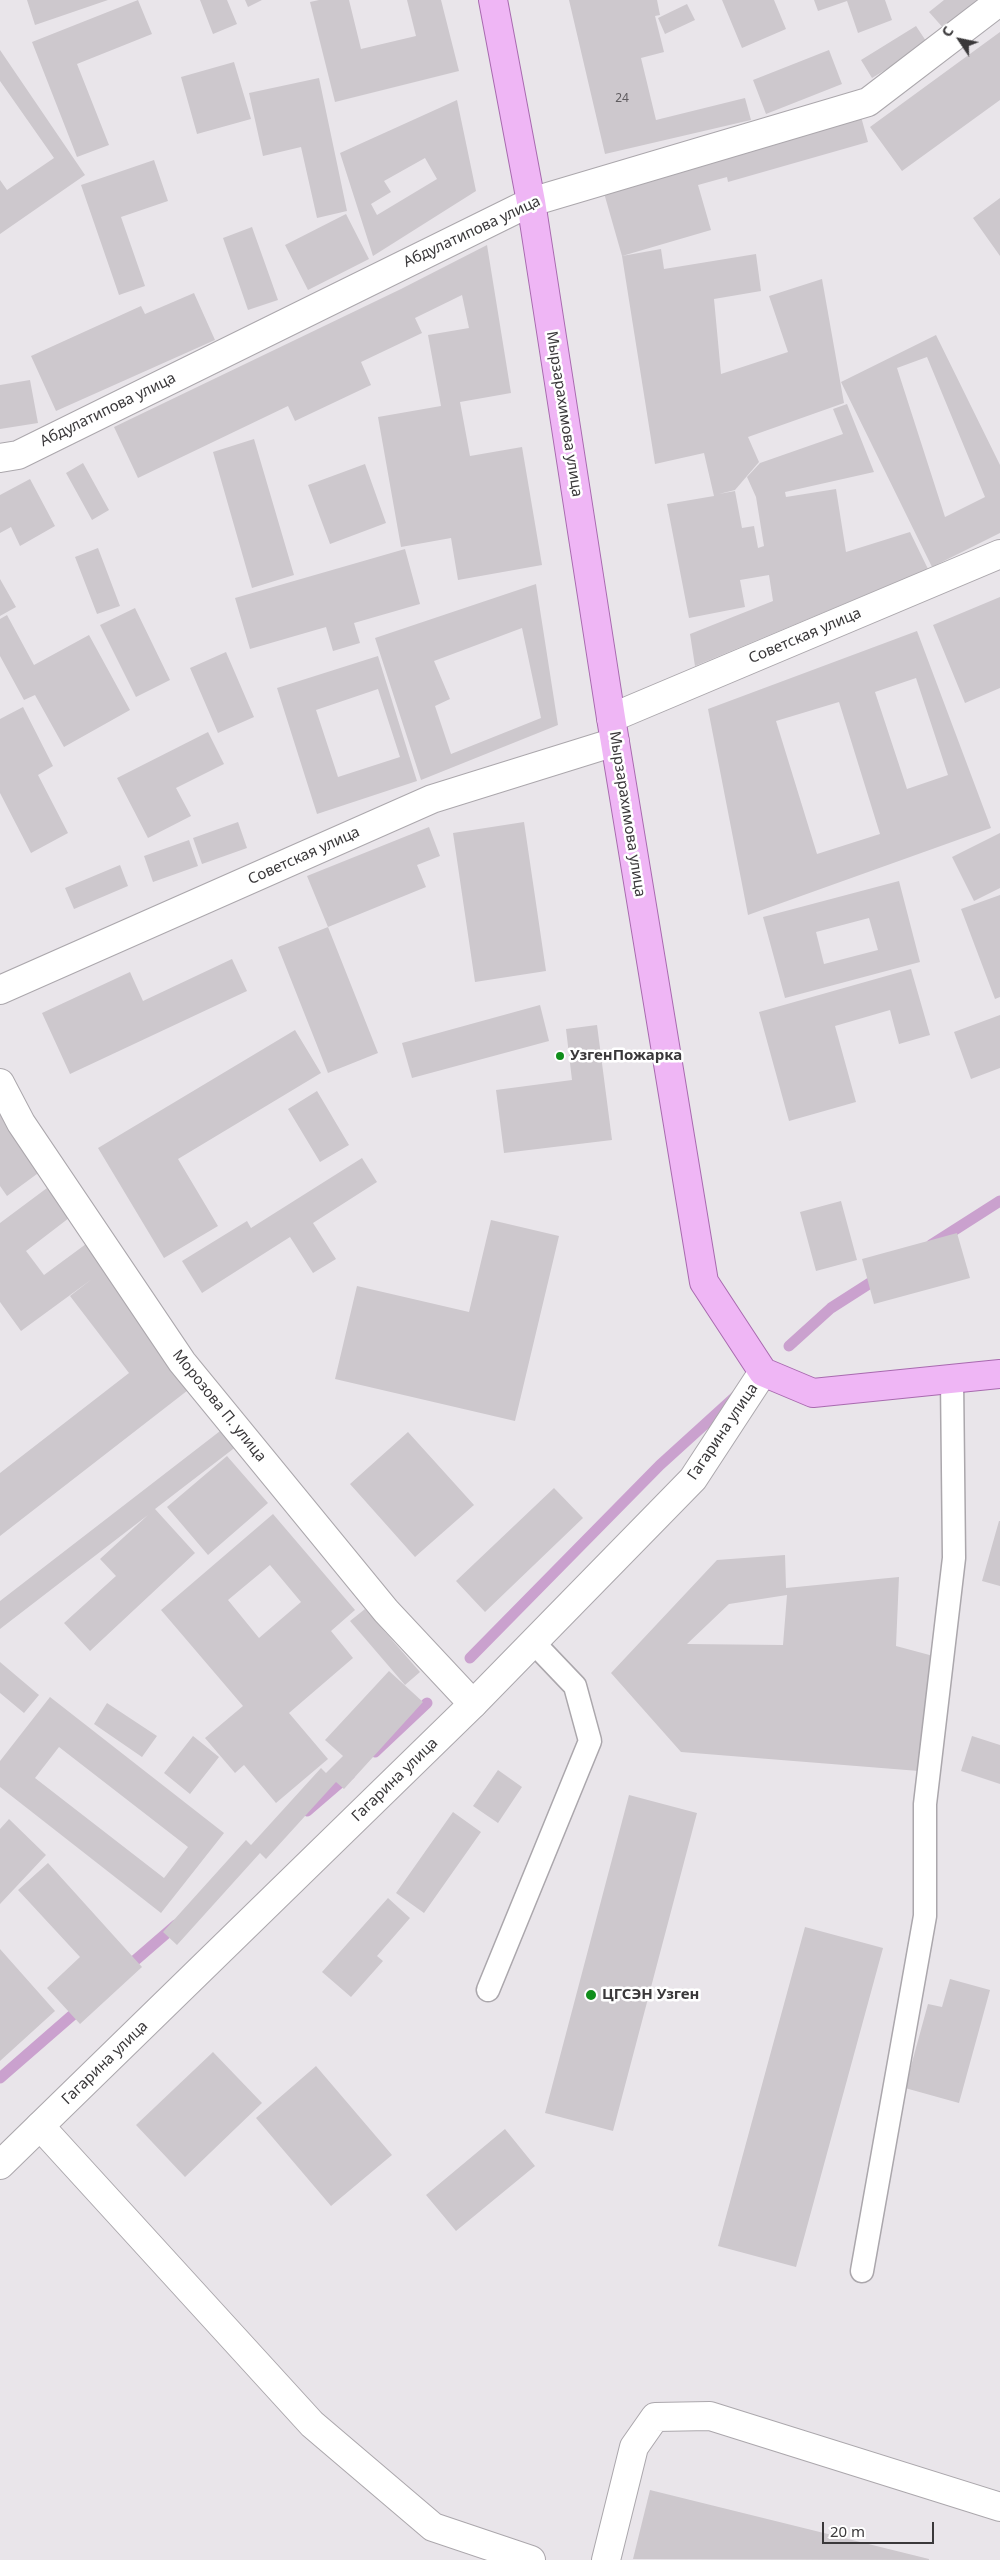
<!DOCTYPE html>
<meta charset="utf-8">
<style>
body{margin:0}
#map{position:relative;width:1000px;height:2560px;overflow:hidden;background:#e9e5ea;font-family:"Noto Sans",sans-serif}
canvas{display:block}
.north{position:absolute;left:935px;top:15px;width:50px;height:50px;-webkit-text-stroke:4px #fff;paint-order:stroke;rotate:304deg;font-size:14px;font-weight:700;line-height:20px;text-align:center;color:#3a383a}
.north::after{content:'';display:block;margin:auto;width:18px;height:22px;background:#3a383a;clip-path:polygon(50% 0,100% 100%,50% 72%,0 100%)}
.scale{position:absolute;left:822px;top:2522px;width:112px;height:22px;box-sizing:border-box;border:2px solid #3a383a;border-top:0;padding-left:6px;font-size:15px;line-height:18px;white-space:nowrap;color:#3a383a;-webkit-text-stroke:4px #fff;paint-order:stroke}
</style>
<div id="map">
<canvas width="1000" height="2560"></canvas>
<div class="north">С</div>
<div class="scale">20 m</div>
</div>
<script>
const ctx = document.querySelector('canvas').getContext('2d');
ctx.lineJoin = 'round';
const shape = rows => new Path2D(rows.map(r => 'M' + r).join(''));
function stroke(path, color, width, dash) { ctx.strokeStyle = color; ctx.lineWidth = width; ctx.lineCap = dash ? 'butt' : 'round'; ctx.setLineDash(dash || []); ctx.stroke(path); }
function paint(path, color) { ctx.fillStyle = color; ctx.fill(path, 'evenodd'); }
function write(font, color, halo, rows, align = 'center') {
  ctx.font = font + ' "Noto Sans",sans-serif'; ctx.lineWidth = 5; ctx.setLineDash([]); ctx.textBaseline = 'middle'; ctx.strokeStyle = halo; ctx.fillStyle = color; for (const [text, x, y, turn = 0] of rows) {
    ctx.save(); ctx.translate(x, y); ctx.rotate((+turn || 0) * Math.PI / 180); ctx.textAlign = isNaN(turn) ? turn : align; if (halo) ctx.strokeText(text, 0, 0); ctx.fillText(text, 0, 0); ctx.restore();
  }
}
const stream = shape([
 [931,1245,1000,1201],
 [789,1346,831,1308,881,1276],
 [470,1658,660,1465,736,1396],
 [375,1752,427,1703],
 [307,1811,350,1774],
 [124,1970,176,1925],
 [0,2078,84,2005]
]);
const building = shape([
 [27,0,108,0,35,25],
 [138,0,152,34,77,64,109,145,77,157,32,42],
 [200,0,227,0,237,24,213,34],
 [245,0,262,0,248,7],
 [319,0,349,0,361,49,416,36,407,0,441,0,459,71,335,102,310,2],
 [569,0,657,0,660,15,655,16,664,52,641,58,656,120,745,98,751,120,605,154],
 [722,0,774,0,786,29,742,48],
 [814,0,885,0,892,20,858,33,847,1,818,11],
 [944,0,980,0,945,30,929,12],
 [687,4,695,20,665,34,658,18],
 [916,26,928,44,872,78,861,60],
 [1000,32,1000,100,902,171,870,127],
 [0,50,85,175,0,234,0,180,7,190,54,158,0,81],
 [829,50,842,84,766,114,753,80],
 [234,62,251,119,197,134,181,77],
 [319,78,347,211,317,218,301,147,263,156,249,93],
 [457,100,476,191,373,256,340,153],
 [425,158,437,179,377,215,371,204,391,192,384,181],
 [860,113,868,142,728,182,727,177,698,185,711,230,622,256,602,186],
 [154,160,168,201,121,217,145,286,119,295,81,185],
 [1000,198,1000,256,973,218],
 [346,214,369,259,308,290,285,245],
 [252,227,278,300,248,310,223,238],
 [487,245,511,393,460,402,470,456,522,447,542,565,458,580,451,538,401,547,378,417,441,406,428,335,469,328,462,295,415,318,422,333,361,362,371,385,295,421,288,406,138,478,114,427,401,289],
 [661,249,664,269,756,254,761,291,714,299,721,374,788,352,769,296,822,279,844,403,748,437,759,462,735,490,719,494,735,491,742,528,754,526,758,548,764,546,756,497,747,477,760,463,843,434,833,409,847,404,874,472,785,492,786,497,836,489,846,552,910,532,928,569,695,666,690,634,773,601,769,575,740,580,745,607,689,618,667,504,714,496,704,453,655,464,622,256],
 [194,293,215,340,56,411,31,356,141,306,145,314],
 [936,335,1000,465,1000,533,932,567,841,382],
 [927,357,985,497,945,517,897,368],
 [30,380,38,423,0,429,0,385],
 [254,439,294,575,252,588,213,452],
 [83,463,109,510,92,520,66,473],
 [365,464,386,523,330,544,308,485],
 [30,479,55,526,20,546,11,527,0,533,0,495],
 [98,548,120,606,97,614,75,557],
 [405,549,420,604,354,623,360,643,333,651,326,627,250,649,235,598],
 [0,579,16,607,0,616],
 [536,584,558,725,421,780,375,638],
 [522,628,541,718,451,754,435,706,450,699,434,661],
 [1000,597,1000,688,965,703,933,625],
 [135,608,170,680,136,697,100,625],
 [7,615,34,665,89,635,130,710,64,747,35,695,24,700,0,656,0,619],
 [917,631,991,828,748,915,708,709],
 [916,678,948,775,907,789,875,692],
 [839,702,880,834,817,854,776,721],
 [226,652,254,717,218,733,190,668],
 [378,656,417,781,317,814,277,688],
 [378,689,400,757,338,777,316,710],
 [23,707,53,766,38,775,68,833,31,853,0,793,0,719],
 [208,732,224,764,176,788,191,816,148,838,117,778],
 [238,822,247,848,202,864,193,838],
 [524,822,546,971,475,982,453,833],
 [429,827,440,856,417,865,426,887,328,927,307,876],
 [1000,833,1000,888,974,901,952,857],
 [189,840,198,866,153,882,144,856],
 [120,865,128,886,74,909,65,888],
 [899,881,920,962,785,998,763,917],
 [869,918,878,950,824,964,816,932],
 [1000,895,1000,997,995,999,961,909],
 [328,927,378,1053,328,1073,278,947],
 [232,959,247,991,70,1074,42,1013,130,972,143,1001],
 [911,969,930,1035,899,1044,890,1010,835,1026,856,1102,789,1121,759,1012],
 [540,1005,549,1041,412,1078,402,1043],
 [1000,1015,1000,1068,971,1079,954,1032],
 [597,1025,612,1140,504,1153,496,1090,572,1080,566,1029],
 [295,1030,321,1073,178,1159,218,1226,164,1258,98,1148],
 [317,1091,349,1145,320,1162,288,1109],
 [0,1114,41,1171,7,1196,0,1186],
 [362,1158,377,1182,313,1223,336,1259,313,1273,290,1237,202,1293,182,1261,247,1221,251,1228],
 [47,1188,69,1218,26,1251,44,1275,86,1244,105,1269,103,1271,192,1387,0,1536,0,1473,129,1373,70,1296,92,1279,21,1331,0,1302,0,1223],
 [841,1201,857,1260,816,1271,800,1212],
 [491,1220,559,1236,515,1421,335,1379,357,1286,469,1312],
 [957,1233,970,1278,874,1304,862,1259],
 [224,1428,237,1446,155,1509,195,1553,90,1651,64,1623,116,1576,100,1559,148,1515,0,1629,0,1601],
 [408,1432,474,1505,415,1557,350,1484],
 [227,1456,268,1503,208,1555,167,1507],
 [554,1488,583,1518,485,1612,456,1581],
 [273,1514,355,1610,331,1631,353,1658,289,1713,328,1759,276,1803,244,1765,235,1773,205,1738,243,1706,161,1610],
 [270,1565,301,1602,259,1638,228,1600],
 [999,1521,1000,1521,1000,1586,982,1581],
 [785,1555,786,1588,899,1577,896,1646,937,1657,919,1771,681,1752,611,1673,717,1560],
 [787,1595,783,1645,687,1644,729,1604],
 [365,1609,420,1672,405,1685,350,1621],
 [0,1662,39,1695,24,1713,0,1693],
 [389,1671,423,1702,344,1789,336,1782,266,1859,260,1853,177,1945,163,1932,246,1840,251,1845,321,1768,326,1773,343,1756,325,1740],
 [50,1697,224,1833,161,1913,0,1787,0,1761],
 [59,1747,188,1847,164,1878,35,1778],
 [107,1703,157,1736,142,1757,94,1724],
 [193,1736,219,1757,190,1794,164,1773],
 [972,1736,1000,1745,1000,1784,961,1771],
 [498,1770,522,1787,498,1823,473,1806],
 [629,1795,697,1813,613,2131,545,2113],
 [453,1812,481,1832,424,1913,396,1893],
 [9,1819,46,1855,0,1904,0,1829],
 [48,1863,142,1967,80,2024,47,1988,80,1957,18,1890],
 [388,1898,410,1918,377,1956,383,1961,351,1997,322,1972],
 [805,1927,883,1948,796,2267,718,2246],
 [0,1949,55,2011,0,2061],
 [950,1979,990,1990,959,2103,905,2088,928,2004,942,2007],
 [213,2052,262,2103,185,2177,136,2125],
 [316,2066,392,2155,331,2206,256,2118],
 [505,2129,535,2166,456,2231,426,2195],
 [650,2490,929,2559,929,2560,633,2559]
]);
const lane = shape([
 [488,1990,590,1741,575,1686,533,1642],
 [862,2271,925,1916,925,1804,954,1558,952,1379]
]);
const street = shape([
 [0,458,18,455,531,202,868,102,1000,1],
 [611,718,1000,554],
 [0,990,432,799,615,742],
 [0,1083,21,1123,182,1362,386,1611,473,1704],
 [40,2126,312,2424,433,2527,531,2560],
 [606,2560,634,2447,655,2417,710,2416,1000,2507]
]);
const secondary = shape([
 [0,2165,473,1704,693,1479,763,1372]
]);
const primary = shape([
 [493,0,531,202,611,718,704,1282,763,1372,813,1393,1000,1374]
]);
const markers = [
 [560,1056,5,"#108e1b"],
 [591,1995,6,"#108e1b"]
];
const numberNames = [
 ["24",622,99]
];
const streetNames = [
 ["Абдулатипова улица",472,232,-25],
 ["Абдулатипова улица",108,410,-26],
 ["Мырзарахимова улица",564,414,81],
 ["Советская улица",805,636,-23],
 ["Мырзарахимова улица",627,814,81],
 ["Советская улица",304,856,-24],
 ["Морозова П. улица",219,1406,51],
 ["Гагарина улица",723,1432,-56],
 ["Гагарина улица",395,1780,-44],
 ["Гагарина улица",105,2063,-44]
];
const poiNames = [
 ["УзгенПожарка",570,1056],
 ["ЦГСЭН Узген",602,1995]
];
stroke(stream, '#caa1ce', 11);
paint(building, '#cdc8cd');
stroke(lane, '#aba7ac', 25);
stroke(street, '#aba7ac', 30);
stroke(secondary, '#aba7ac', 30);
stroke(primary, '#a86aaf', 30);
stroke(lane, '#fff', 22);
stroke(street, '#fff', 28);
stroke(secondary, '#fff', 28);
stroke(primary, '#efb6f5', 28);
for (const [x, y, r, color] of markers) { const dot = new Path2D(); dot.arc(x, y, r, 0, 2 * Math.PI); ctx.fillStyle = color; ctx.fill(dot); stroke(dot, '#fff', 2); }
write('12px', '#5f5c5f', null, numberNames);
write('15px', '#3a383a', '#fff', streetNames);
write('bold 15px', '#3a383a', '#fff', poiNames, 'left');
</script>
